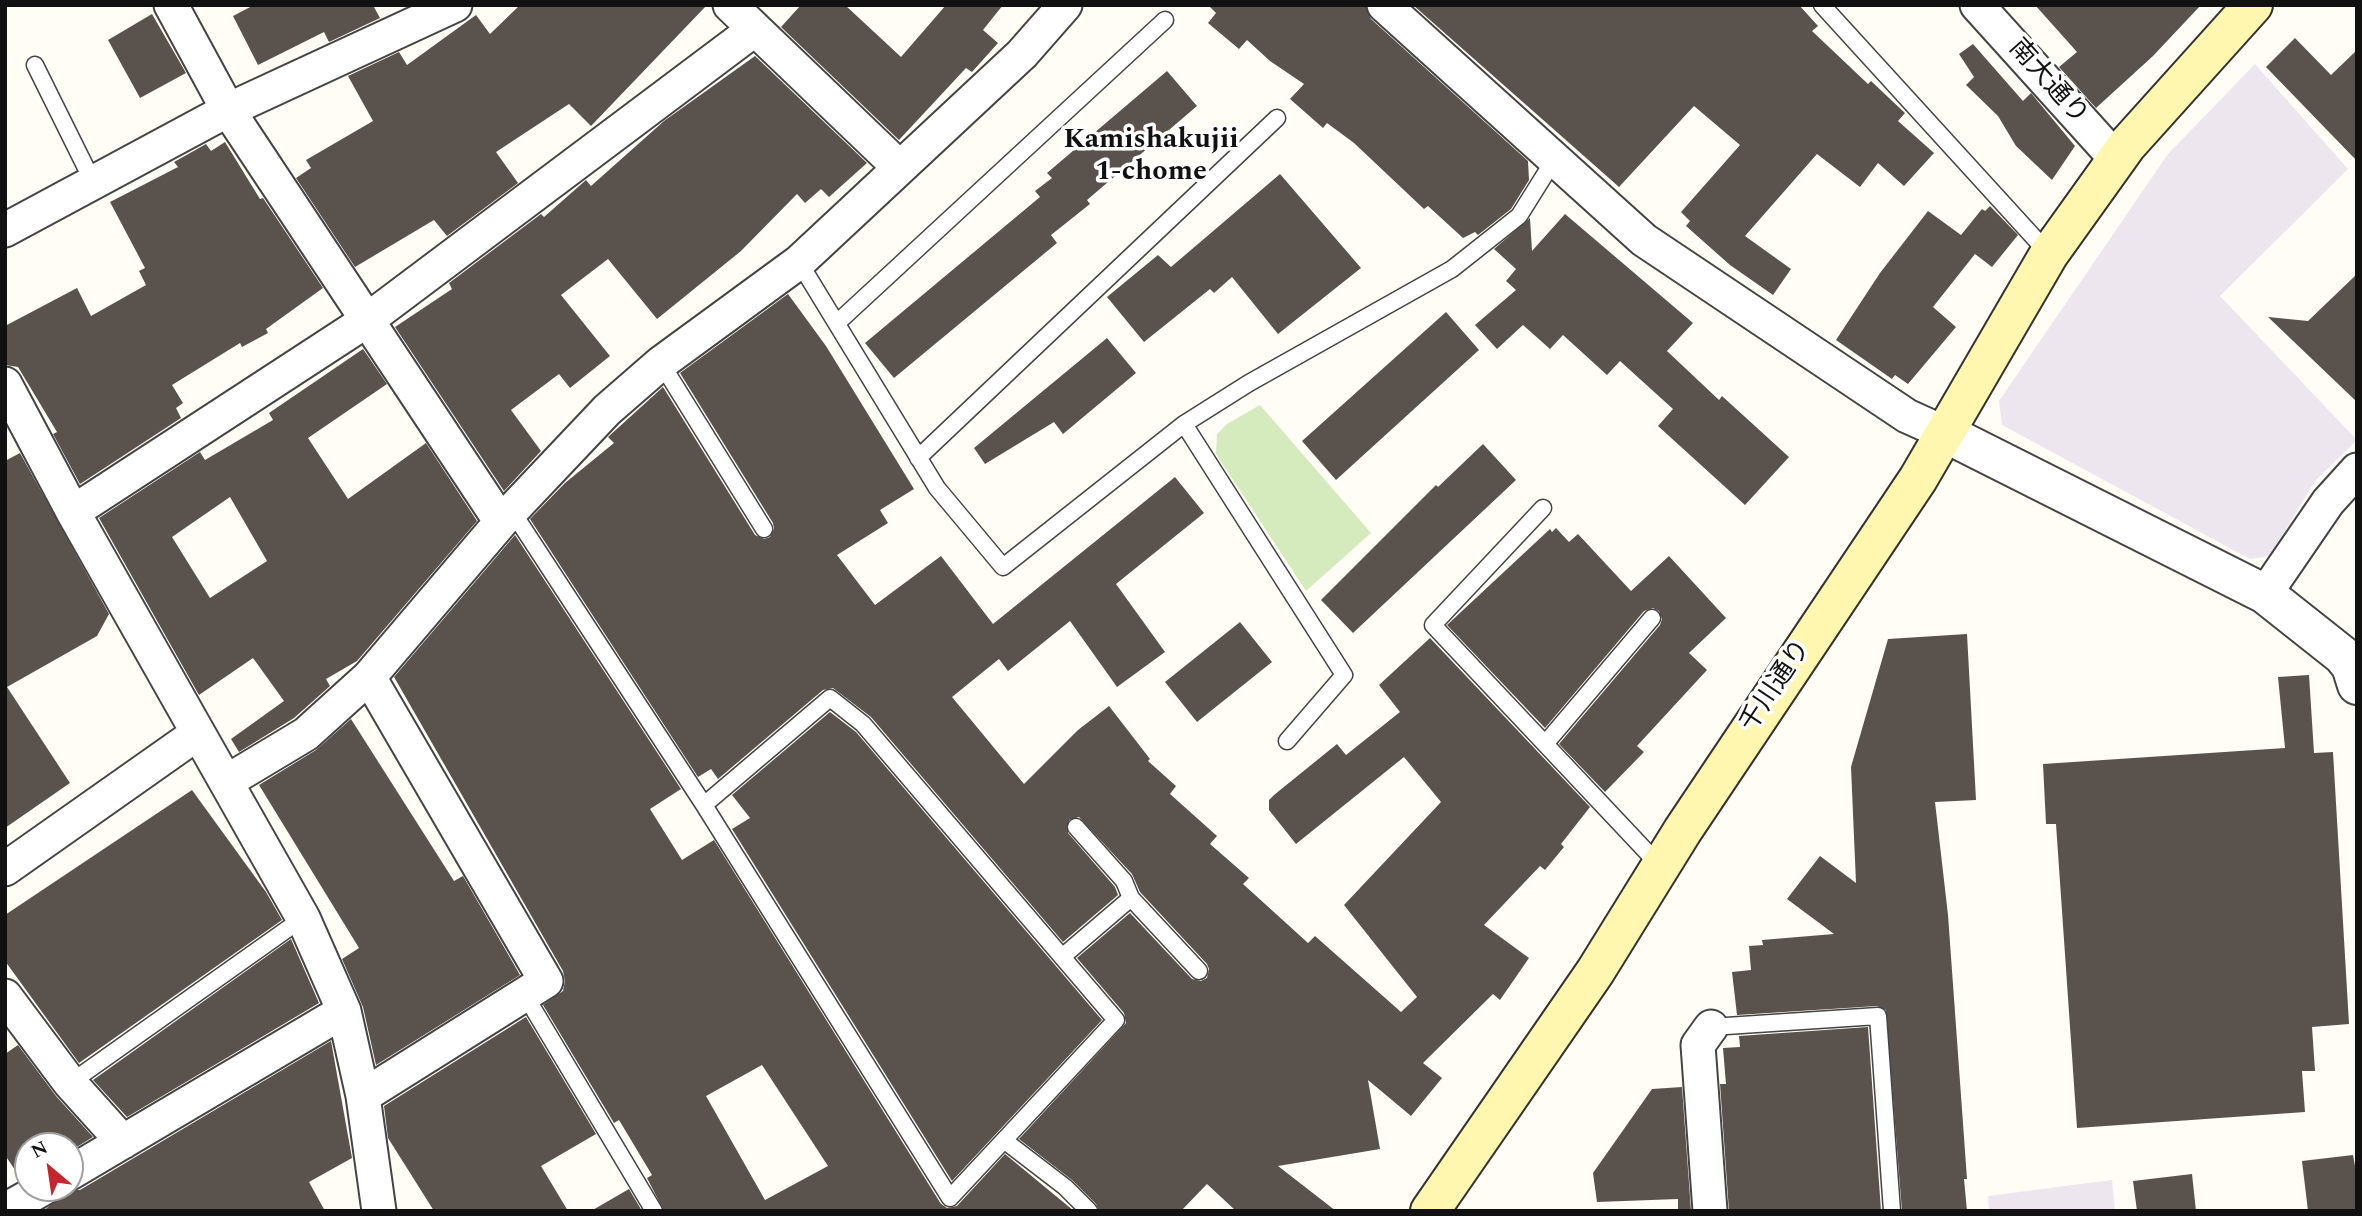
<!DOCTYPE html>
<meta charset="utf-8">
<style>
body{margin:0}
#map{position:relative;width:2362px;height:1216px;overflow:hidden;background:#fffdf5;font-family:Spectral,serif}
canvas{display:block}
.frame{position:absolute;inset:0;border:7px solid #111;pointer-events:none}
.north{position:absolute;left:14px;top:1132px;width:70px;height:70px;box-sizing:border-box;background:#fff;border:2px solid #a0a0a0;border-radius:50%;rotate:331deg;font-size:19px;font-weight:700;line-height:28px;text-align:center;color:#111}
.north::after{content:'';display:block;margin:auto;width:24px;height:32px;background:#c4262e;clip-path:polygon(50% 0,100% 100%,50% 72%,0 100%)}
</style>
<div id="map">
<canvas width="2362" height="1216"></canvas>
<div class="frame"></div>
<div class="north">N</div>
</div>
<script>
const ctx = document.querySelector('canvas').getContext('2d');
ctx.lineJoin = 'round';
function paint(path, color) { ctx.fillStyle = color; ctx.fill(path, 'evenodd'); }
const shape = rows => new Path2D(rows.map(r => 'M' + r).join(''));
function stroke(path, color, width, dash) { ctx.strokeStyle = color; ctx.lineWidth = width; ctx.lineCap = dash ? 'butt' : 'round'; ctx.setLineDash(dash || []); ctx.stroke(path); }
function write(font, color, halo, rows, align = 'center') {
  ctx.font = font + ' Spectral,"Noto Sans JP",serif'; ctx.lineWidth = 7; ctx.setLineDash([]); ctx.textBaseline = 'middle'; ctx.strokeStyle = halo; ctx.fillStyle = color; for (const [text, x, y, turn = 0] of rows) {
    ctx.save(); ctx.translate(x, y); ctx.rotate((+turn || 0) * Math.PI / 180); ctx.textAlign = isNaN(turn) ? turn : align; if (halo) ctx.strokeText(text, 0, 0); ctx.fillText(text, 0, 0); ctx.restore();
  }
}
const industrial = shape([
 [2255,64,2348,169,2220,296,2357,440,2315,481,2270,556,2250,559,2002,425,1999,401,2168,154],
 [2112,1180,2115,1211,1989,1211,1988,1196]
]);
const green = shape([
 [1260,405,1371,533,1306,591,1216,454,1217,434,1227,424]
]);
const building = shape([
 [254,5,377,5,374,7,380,18,329,42,324,32,258,65,233,16],
 [520,5,707,5,591,126,569,104,496,152,518,183,447,236,434,220,355,267,296,178,311,168,306,160,373,121,348,76,399,52,407,65,476,15,490,34],
 [801,5,845,5,901,57,946,5,1003,5,983,30,998,43,972,72,966,68,899,140,781,27],
 [1208,5,1365,5,1371,19,1528,161,1529,180,1511,209,1478,235,1475,232,1463,238,1428,206,1424,209,1354,143,1327,123,1323,128,1290,99,1304,84,1270,61,1247,40,1239,49,1208,23,1216,13],
 [1413,5,1799,5,1818,26,1812,31,1868,84,1871,81,1905,113,1898,121,1934,153,1904,186,1878,163,1860,187,1817,154,1745,236,1791,269,1773,295,1730,265,1686,226,1690,221,1681,212,1740,145,1694,106,1619,187],
 [2035,5,2201,5,2153,56,2096,108,2059,67,2077,52],
 [152,14,186,73,140,98,108,40],
 [2295,38,2331,75,2357,50,2357,161,2266,67],
 [1973,44,2023,101,2031,93,2075,146,2052,180,2016,146,1998,116,1966,85,1974,77,1959,54],
 [755,56,867,163,829,197,821,189,805,203,797,194,741,251,657,319,608,259,561,295,610,356,570,388,559,374,511,410,541,451,504,491,395,327,452,289,449,283,541,214,544,217,586,180,591,186,664,121],
 [1167,71,1197,106,1087,200,1090,204,1051,235,1057,243,894,378,865,343,1040,197,1035,191,1052,178,1047,173],
 [225,142,260,199,263,198,323,288,266,329,268,333,242,347,240,343,172,385,183,403,176,408,181,418,80,484,53,434,57,432,18,367,5,365,5,326,77,288,91,316,146,285,139,271,145,268,110,202,178,167,174,162,206,144,211,151],
 [1280,174,1361,268,1278,334,1232,277,1214,293,1210,289,1144,342,1107,297,1158,255,1171,267],
 [1990,206,2018,235,1992,267,1975,254,1933,307,1956,327,1908,384,1895,375,1892,379,1836,340,1880,273,1928,211,1961,235,1982,209,1985,211],
 [1565,214,1693,323,1667,351,1719,400,1722,396,1789,457,1745,505,1658,426,1673,409,1620,361,1607,375,1563,335,1550,349,1523,325,1497,349,1475,325,1516,290,1506,281,1516,269,1494,249,1530,218,1532,251],
 [2357,274,2357,402,2268,317,2308,321],
 [788,294,826,346,914,489,880,510,888,523,837,555,875,605,941,556,993,624,1175,477,1204,513,1116,584,1165,652,1117,687,1070,621,1008,671,999,659,952,697,1024,784,1078,730,1109,706,1150,759,1148,761,1176,786,1170,794,1217,836,1210,844,1249,878,1243,884,1308,943,1315,936,1401,1012,1417,997,1344,905,1441,802,1404,757,1296,844,1269,810,1269,800,1274,795,1337,744,1346,755,1400,712,1379,685,1430,638,1590,807,1561,844,1564,847,1545,870,1540,866,1484,925,1529,958,1500,1000,1493,994,1423,1063,1442,1078,1411,1116,1368,1080,1380,1149,1278,1166,1336,1211,1236,1211,1207,1184,1181,1211,1099,1211,1096,1204,1072,1180,1019,1139,1126,1023,1124,1013,1077,958,1130,913,1192,979,1201,981,1207,978,1209,969,1207,964,1140,892,1132,874,1079,817,1069,820,1068,833,1115,887,1118,895,1063,942,871,717,833,688,823,690,718,779,711,769,698,777,530,519,565,483,614,443,608,437,663,387,755,535,764,539,770,537,774,529,773,523,680,373],
 [1446,312,1479,350,1336,480,1302,441],
 [1107,338,1136,373,1063,434,1054,422,985,464,974,448],
 [363,349,387,384,308,438,348,499,426,443,477,521,357,661,326,679,330,686,294,718,239,752,231,739,284,701,253,658,199,695,99,518,200,452,205,460,273,420,269,413],
 [230,497,267,561,210,598,172,537],
 [1483,444,1516,480,1353,633,1321,600,1436,485,1438,487],
 [20,453,109,614,97,636,7,687,70,783,5,828,5,461],
 [1556,528,1569,542,1578,534,1631,591,1669,556,1726,618,1689,653,1707,670,1637,746,1644,752,1605,792,1559,744,1660,625,1662,619,1659,611,1653,608,1644,611,1545,728,1447,625,1550,529,1552,532],
 [515,535,681,789,650,809,682,860,714,840,941,1204,947,1208,957,1206,1005,1154,1074,1211,664,1211,647,1178,652,1175,619,1120,614,1123,543,1005,563,991,565,981,563,971,394,677],
 [762,1065,828,1166,765,1200,706,1096],
 [1240,622,1272,662,1197,722,1165,682],
 [1967,634,1976,800,1935,802,1948,915,1967,1179,1964,1179,1967,1211,1902,1211,1886,1010,1877,1006,1737,1015,1732,972,1751,970,1749,946,1763,945,1762,940,1834,934,1787,899,1820,856,1856,883,1851,767,1888,639],
 [2309,675,2314,753,2333,752,2349,1024,2312,1027,2315,1071,2302,1071,2305,1112,2077,1128,2056,824,2046,824,2043,764,2285,748,2278,677],
 [830,712,856,732,1102,1020,952,1181,732,829,750,818,732,795],
 [351,719,454,881,463,876,520,975,376,1065,363,1007,342,959,359,948,259,785,316,750],
 [192,790,266,892,282,920,79,1063,5,961,5,915],
 [291,939,319,1003,127,1117,93,1080],
 [526,1017,596,1134,541,1166,568,1211,434,1211,388,1138,384,1106],
 [1868,1027,1881,1211,1729,1211,1720,1084,1726,1084,1723,1048,1740,1047,1739,1036],
 [331,1041,352,1158,309,1182,325,1211,43,1211,60,1198,63,1190,80,1190],
 [18,1045,56,1096,93,1137,70,1151,70,1146,28,1146,28,1175,21,1179,5,1155,5,1054],
 [1682,1087,1691,1211,1678,1211,1678,1199,1597,1202,1593,1173,1652,1089],
 [2353,1155,2357,1177,2357,1211,2308,1211,2302,1161],
 [2192,1174,2196,1211,2137,1211,2133,1181],
 [629,1189,642,1211,591,1211]
]);
const service = shape([
 [1822,5,2049,254],
 [35,65,93,182],
 [799,262,937,488,1003,567,1184,424,1249,383,1452,269,1519,216,1554,160],
 [837,323,1165,20],
 [661,363,764,529],
 [1184,424,1344,675,1287,741],
 [918,458,1277,118],
 [1543,508,1433,625,1661,867],
 [512,511,704,805,950,1198,1116,1020,863,724,830,698,704,805],
 [1545,744,1652,618],
 [1131,898,1199,971],
 [1062,957,1131,898,1124,881,1076,827],
 [525,995,654,1211],
 [1711,1027,1878,1016,1892,1211],
 [70,1083,303,918],
 [1005,1141,1065,1187,1089,1211]
]);
const minor = shape([
 [171,5,228,110,501,522],
 [730,5,899,167],
 [1384,5,1644,240,1907,416,1947,434],
 [1977,5,2117,160],
 [5,230,228,110,455,5],
 [5,384,73,512,303,918,344,1011,363,1096,379,1211],
 [73,512,366,321,755,29],
 [2265,594,2328,502,2357,470],
 [226,782,306,734,369,677,501,522,607,410,661,363,799,262,1022,54,1065,5],
 [5,869,198,733],
 [5,996,70,1083,123,1142],
 [363,1096,546,981,369,677],
 [70,1173,344,1011],
 [5,1210,44,1188],
 [1710,1211,1698,1045,1711,1027]
]);
const tertiary = shape([
 [1947,434,2265,594,2342,655,2351,666,2357,685]
]);
const secondary = shape([
 [1430,1211,1595,972,1683,830,1918,479,2049,254,2127,145,2253,5]
]);
const streetNames = [
 ["南大通り",2047,83,48],
 ["千川通り",1777,687,-56]
];
const neighbourhoodNames = [
 ["Kamishakujii",1151,142],
 ["1-chome",1151,174]
];
paint(industrial, '#eee6ef');
paint(green, '#d5ebbd');
paint(building, '#5a524d');
stroke(service, '#444', 19);
stroke(minor, '#444', 37);
stroke(tertiary, '#444', 42);
stroke(secondary, '#333', 42);
stroke(service, '#fff', 16);
stroke(minor, '#fff', 33);
stroke(tertiary, '#fff', 38);
stroke(secondary, '#fff6b0', 38);
write('26px', '#111', '#fff', streetNames);
write('bold 28px', '#111', '#fff', neighbourhoodNames);
</script>
